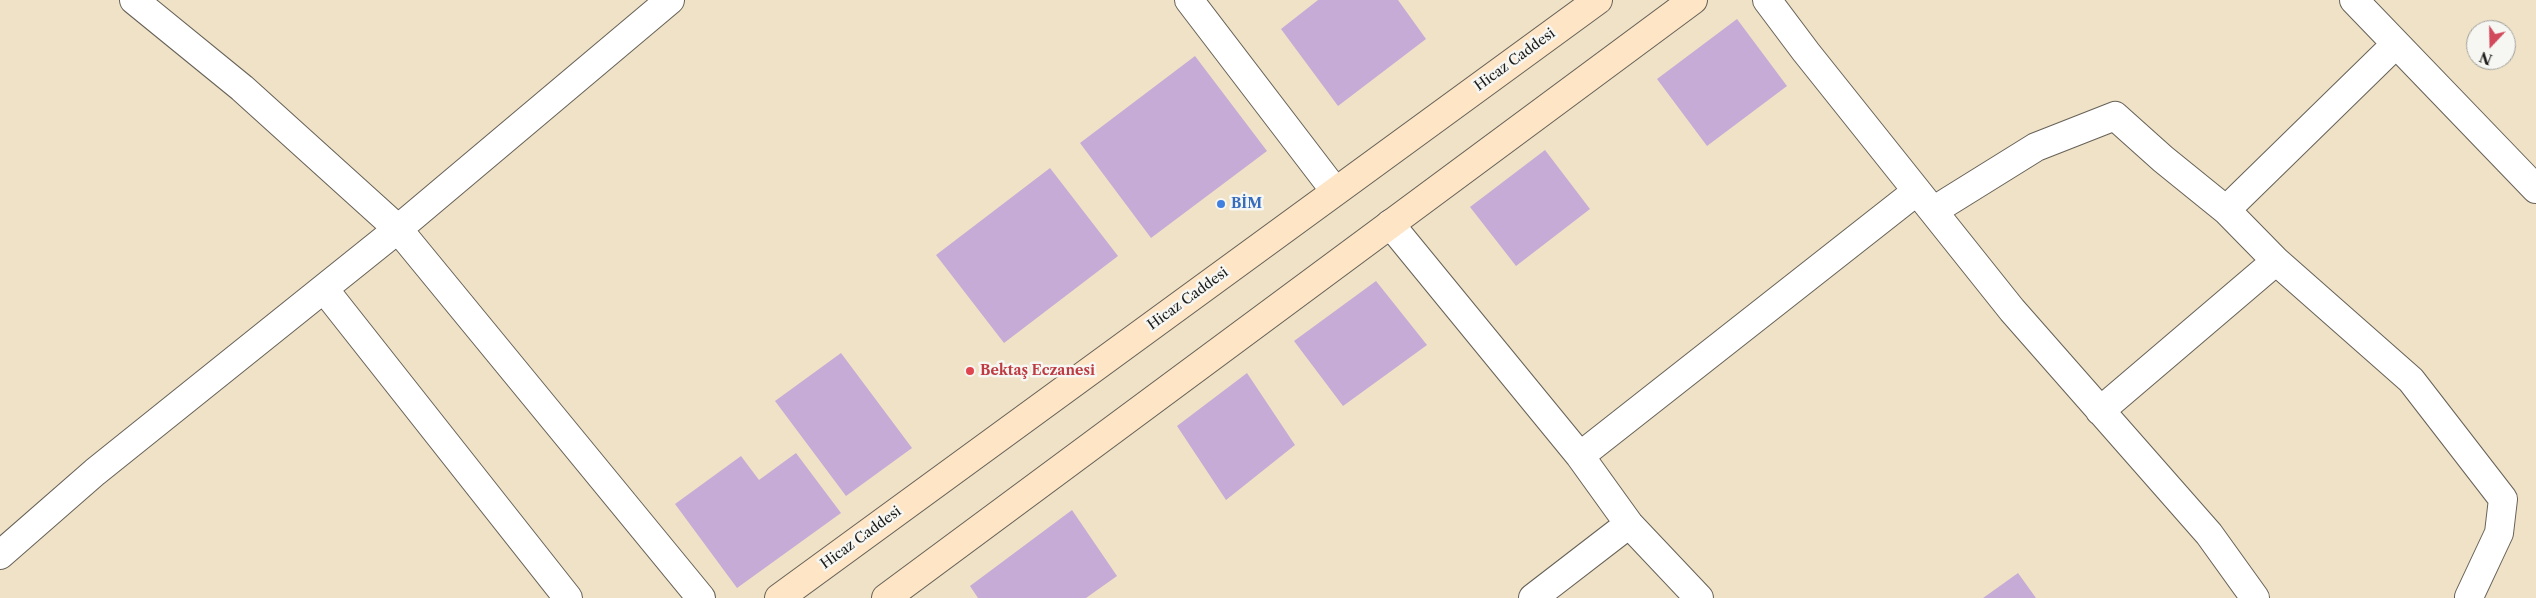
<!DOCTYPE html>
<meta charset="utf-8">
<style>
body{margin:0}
#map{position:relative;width:2536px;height:598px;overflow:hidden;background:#f0e2c6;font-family:"Libre Caslon Text",serif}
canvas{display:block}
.north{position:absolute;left:2466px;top:20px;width:50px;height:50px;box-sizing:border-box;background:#f6f6f2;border:1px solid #9f9f9c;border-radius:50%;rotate:201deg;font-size:14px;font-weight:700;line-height:20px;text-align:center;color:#1c1c1c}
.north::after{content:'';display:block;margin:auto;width:18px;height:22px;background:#d1495b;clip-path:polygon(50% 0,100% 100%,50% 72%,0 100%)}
</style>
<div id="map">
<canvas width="2536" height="598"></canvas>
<div class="north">N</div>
</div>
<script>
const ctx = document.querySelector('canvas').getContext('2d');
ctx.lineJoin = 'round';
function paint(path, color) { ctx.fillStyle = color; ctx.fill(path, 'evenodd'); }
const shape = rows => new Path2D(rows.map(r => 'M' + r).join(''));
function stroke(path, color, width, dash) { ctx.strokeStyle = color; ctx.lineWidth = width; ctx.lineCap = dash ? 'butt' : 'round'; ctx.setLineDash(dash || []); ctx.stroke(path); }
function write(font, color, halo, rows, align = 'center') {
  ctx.font = font + ' "Libre Caslon Text",serif'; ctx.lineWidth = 5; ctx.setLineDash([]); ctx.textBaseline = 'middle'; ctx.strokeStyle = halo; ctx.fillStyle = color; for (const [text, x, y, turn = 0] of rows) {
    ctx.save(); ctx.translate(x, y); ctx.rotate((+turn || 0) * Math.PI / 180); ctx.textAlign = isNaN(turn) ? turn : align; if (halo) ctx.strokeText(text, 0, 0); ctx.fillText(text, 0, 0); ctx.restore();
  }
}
const building = shape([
 [1318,0,1398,0,1426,39,1338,106,1281,29],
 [1737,19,1787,86,1707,146,1657,79],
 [1195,56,1267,151,1151,238,1080,143],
 [1545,150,1590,209,1516,266,1470,207],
 [1050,168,1118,256,1004,343,936,255],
 [1376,281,1427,345,1343,406,1294,341],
 [841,353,912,448,846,496,775,401],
 [1247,373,1295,445,1226,500,1177,426],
 [796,453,841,513,737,588,675,504,741,456,759,480],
 [1072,510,1117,576,1086,598,978,598,970,586],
 [2018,573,2036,598,1983,598]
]);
const street = shape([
 [134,0,242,88,398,229,701,598],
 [1189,0,1335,191],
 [1767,0,1806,52,2012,310,2209,534,2255,598],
 [2354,0,2536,189],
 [2226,210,2396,44],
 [1933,211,2036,147,2115,116,2163,159,2226,210,2276,261,2411,380,2503,499,2499,533,2469,597],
 [1390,224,1580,456,1629,524,1699,598],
 [324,289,568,598],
 [2100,411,2276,261],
 [1580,456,1917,191],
 [0,555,95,472,398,229,670,0],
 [1533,598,1629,524]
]);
const secondary = shape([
 [779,598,1598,0],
 [886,598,1693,0]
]);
const markers = [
 [1221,204,5,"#3f7fe0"],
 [970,371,5,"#e0444e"]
];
const streetNames = [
 ["Hicaz Caddesi",1515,60,-36],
 ["Hicaz Caddesi",1188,299,-36],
 ["Hicaz Caddesi",861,538,-36]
];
const shopNames = [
 ["BİM",1231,204]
];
const healthNames = [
 ["Bektaş Eczanesi",980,371]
];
paint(building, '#c6abd7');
stroke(street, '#666158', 30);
stroke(secondary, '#666158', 30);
stroke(street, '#fff', 28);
stroke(secondary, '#fde5c5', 28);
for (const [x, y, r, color] of markers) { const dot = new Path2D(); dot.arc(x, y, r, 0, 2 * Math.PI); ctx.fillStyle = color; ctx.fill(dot); stroke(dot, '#f6f6f2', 2); }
write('14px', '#1c1c1c', '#f6f6f2', streetNames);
write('bold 14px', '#366cbe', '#f6f6f2', shopNames, 'left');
write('bold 14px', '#be3a42', '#f6f6f2', healthNames, 'left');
</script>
